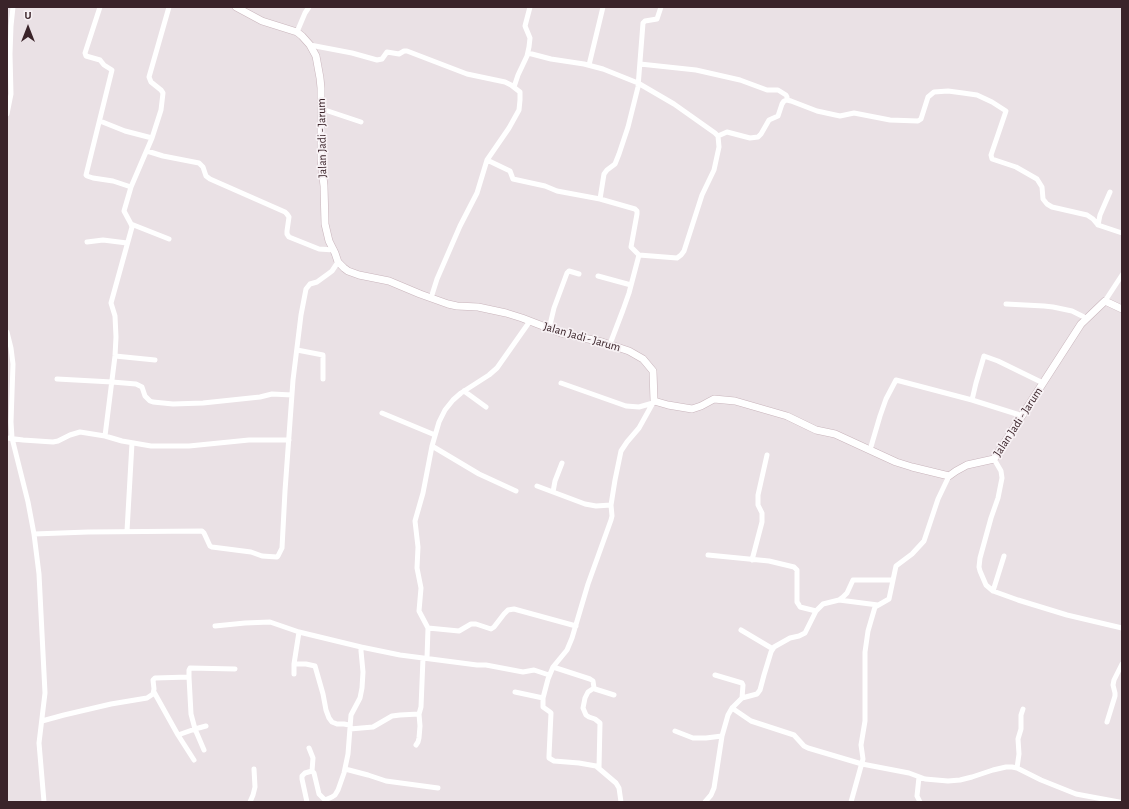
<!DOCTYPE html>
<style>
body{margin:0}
#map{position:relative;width:1129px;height:809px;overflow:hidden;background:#eae1e5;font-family:"Alegreya Sans",sans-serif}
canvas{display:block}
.frame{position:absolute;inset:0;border:8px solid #3a2329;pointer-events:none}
.north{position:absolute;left:8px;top:8px;width:40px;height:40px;-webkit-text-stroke:3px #f7f1f4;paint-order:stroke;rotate:0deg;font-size:11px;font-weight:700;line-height:16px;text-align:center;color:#3a2329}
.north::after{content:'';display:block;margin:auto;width:14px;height:18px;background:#3a2329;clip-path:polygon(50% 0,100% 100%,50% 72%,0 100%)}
</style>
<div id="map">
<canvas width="1129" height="809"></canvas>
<div class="frame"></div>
<div class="north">U</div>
</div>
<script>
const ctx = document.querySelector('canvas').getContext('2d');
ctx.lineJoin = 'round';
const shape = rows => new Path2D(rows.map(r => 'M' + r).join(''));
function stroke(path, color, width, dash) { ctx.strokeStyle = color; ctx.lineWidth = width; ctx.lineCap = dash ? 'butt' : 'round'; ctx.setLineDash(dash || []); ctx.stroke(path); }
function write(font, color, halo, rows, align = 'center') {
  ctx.font = font + ' "Alegreya Sans",sans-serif'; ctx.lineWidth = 3.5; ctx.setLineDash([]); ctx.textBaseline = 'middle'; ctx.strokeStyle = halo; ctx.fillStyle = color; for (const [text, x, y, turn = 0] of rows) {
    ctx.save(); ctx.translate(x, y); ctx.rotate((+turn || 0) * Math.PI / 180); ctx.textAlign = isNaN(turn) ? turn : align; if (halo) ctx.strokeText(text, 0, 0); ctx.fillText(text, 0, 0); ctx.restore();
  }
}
const street = shape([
 [100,7,85,53,86,56,100,60,104,65,112,70,86,175,87,176,93,178,113,181,131,187],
 [297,32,305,13,309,7],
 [310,45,352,53,377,60,382,59,387,52,399,54,404,51,407,51,467,74,505,82,511,85,520,92,520,100,519,110,509,128,487,160,477,193,460,226,437,279,431,298],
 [528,53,551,59,584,64,603,69,638,83,674,104,715,133,718,136,719,147,714,170,702,195,684,251,681,255,677,258,639,255,629,293,623,310,610,344],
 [640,64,696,70,740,80,767,90,778,90,786,95,787,97,787,100],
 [589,65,603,7],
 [514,87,518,75,527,56,529,47,530,38,525,26,530,7],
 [322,109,361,122],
 [7,114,11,94,10,54,11,26,13,7],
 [100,121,125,131,152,138],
 [718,136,727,132,750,138,758,137,761,134,769,120,778,116,782,104,784,101,787,100,791,101,817,111,840,116,854,113,890,120,918,121,921,119,928,97,934,92,948,91,963,93,977,95,992,102,1006,111,991,155,992,159,1016,167,1037,179,1042,187,1043,199,1047,204,1052,207,1087,215,1093,219,1098,225,1122,233],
 [147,151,163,156,199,163,203,167,206,176,210,179,285,212,287,214,289,217,287,231,287,234,289,237,319,249,334,250],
 [487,160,510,171,513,179,545,186,557,191,600,199,635,209,637,211,637,214,631,247,639,255],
 [600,199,604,174,607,170,615,164,619,154,628,127,638,87,643,23,645,21,657,19,661,7],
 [131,224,169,239],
 [1098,225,1100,215,1110,192],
 [87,242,103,240,127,243],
 [598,276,631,285],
 [1105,301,1122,275],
 [1006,304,1044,306,1053,307,1072,311,1086,318],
 [549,329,554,308,567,273,569,271,579,274],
 [7,332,11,348,13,364,11,422,12,438,28,502,34,534,39,574,45,693,39,743,44,802],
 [297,350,323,355,323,379],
 [115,356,155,360],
 [57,379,112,382,136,384,142,387,145,396,150,401,153,402,173,404,203,403,260,397,272,394,292,395],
 [561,383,626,406,639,407,653,403],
 [464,391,486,407],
 [972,400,976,383,984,356,998,361,1043,383],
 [382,413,435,435],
 [105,436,122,441,151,446,189,446,249,440,289,440],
 [7,438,23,440,53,442,58,441,70,435,80,432,105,436,115,356,116,337,115,316,111,303,132,227,131,224,124,211,131,187,152,138,161,110,163,93,161,90,151,82,149,77,169,7],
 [432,446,479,474,516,491],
 [870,450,880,416,886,399,896,380,972,400,1023,416],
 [994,459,1001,471,1002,478,998,498,991,518,980,558,979,567,980,571,986,585,993,591,1018,600,1067,615,1122,628],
 [537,486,585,504,596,506,611,505],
 [553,492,555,481,562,463],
 [127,531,132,443],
 [34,534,88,532,202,531,204,533,210,546,212,547,251,552,262,556,277,557,278,556,282,548,285,491,293,380,301,315,306,289,310,284,317,282,328,274,332,271,338,262],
 [752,560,762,522,762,513,758,505,758,495,767,455],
 [993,591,1004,556],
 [839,600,878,605],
 [816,611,823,604,839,600,843,597,847,593,853,580,893,580],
 [215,626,245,623,270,622,299,632],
 [428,628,459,631,471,624,476,624,491,629,494,627,504,614,508,610,514,609,576,626],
 [741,630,773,649],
 [427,658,428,628,419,611,421,588,417,568,418,547,415,521,423,493,432,446,439,422,445,410,453,400,461,393,489,375,497,368,530,321],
 [294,664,306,664,315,666,323,694,326,710,329,718,332,722,337,724,344,724,349,725,350,727],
 [553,667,590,679,593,681,594,688,595,689,614,695],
 [294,674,294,664,299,632,361,647],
 [715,675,742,683,743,685,742,698],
 [189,677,191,714,195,729,204,750],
 [594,688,588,692,585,698,583,708,586,715,589,717,595,719,600,723,599,768],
 [154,692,178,735],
 [515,692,543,698],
 [732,708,751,721,794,735,804,746,808,748,862,764,909,773,925,779,948,781,960,780,972,777,993,770,1006,767,1012,767,1017,768,1041,780,1076,794,1119,802],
 [42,721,64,715,111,704,147,698,153,694,154,689,153,680,155,678,189,677,189,670,190,668,235,669],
 [1107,722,1115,696,1115,693,1113,685,1114,680,1122,664],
 [350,729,373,727,392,716,400,715,419,714,421,707,423,658],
 [675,731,693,738,706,738,722,736],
 [416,745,418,742,419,738,420,726,419,714],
 [309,748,313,758,312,771],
 [194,760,178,735,195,729,206,726],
 [1017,768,1019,754,1018,739,1021,729,1021,715,1023,709],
 [345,769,368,775,386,781,438,788],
 [919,777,917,796,920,802],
 [250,802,253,795,255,787,254,769],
 [307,802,302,779,302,776,305,773,312,771,314,773,319,794,325,800,332,797,335,795,338,790,344,773,348,754,351,715,360,698,362,688,363,672,361,651,361,647,400,655,477,665,486,665,523,672,534,670,549,675],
 [621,802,619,788,616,783,596,766,579,763,554,761,549,758,549,756,551,713,550,712,543,707,543,698,548,679,553,667,567,650,572,638,588,584,611,520,612,516,611,505,615,480,621,451,627,442,639,428,654,401],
 [705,802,711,795,714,788,722,736,728,715,732,708,742,698,757,694,760,690,764,675,771,652,774,647,790,638,799,636,805,633,816,611,800,607,799,605,797,602,797,570,794,567,769,561,708,555],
 [851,802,863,759,861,745,865,721,865,652,868,631,875,607,889,599,896,566,912,554,924,541,938,499,949,476]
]);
const secondary = shape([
 [236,7,262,21,297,32,302,36,310,45,316,56,320,78,321,88,321,159,324,186,325,224,329,241,335,253,338,262,344,268,348,271,359,275,389,281,420,294,448,304,457,306,478,307,506,313,522,318,561,333,602,342,629,351,643,359,653,371,654,401,668,405,692,409,701,406,714,399,735,401,787,416,816,430,835,434,896,462,912,467,949,476,956,471,967,465,994,459,1081,324,1105,301,1122,309]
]);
const streetNames = [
 ["Jalan Jadi - Jarum",322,138,-91],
 ["Jalan Jadi - Jarum",582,337,16],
 ["Jalan Jadi - Jarum",1018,422,-57]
];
stroke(secondary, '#c9b5bc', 8);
stroke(street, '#fff', 5);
stroke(secondary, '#fff', 7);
write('12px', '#3a2329', '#f7f1f4', streetNames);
</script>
